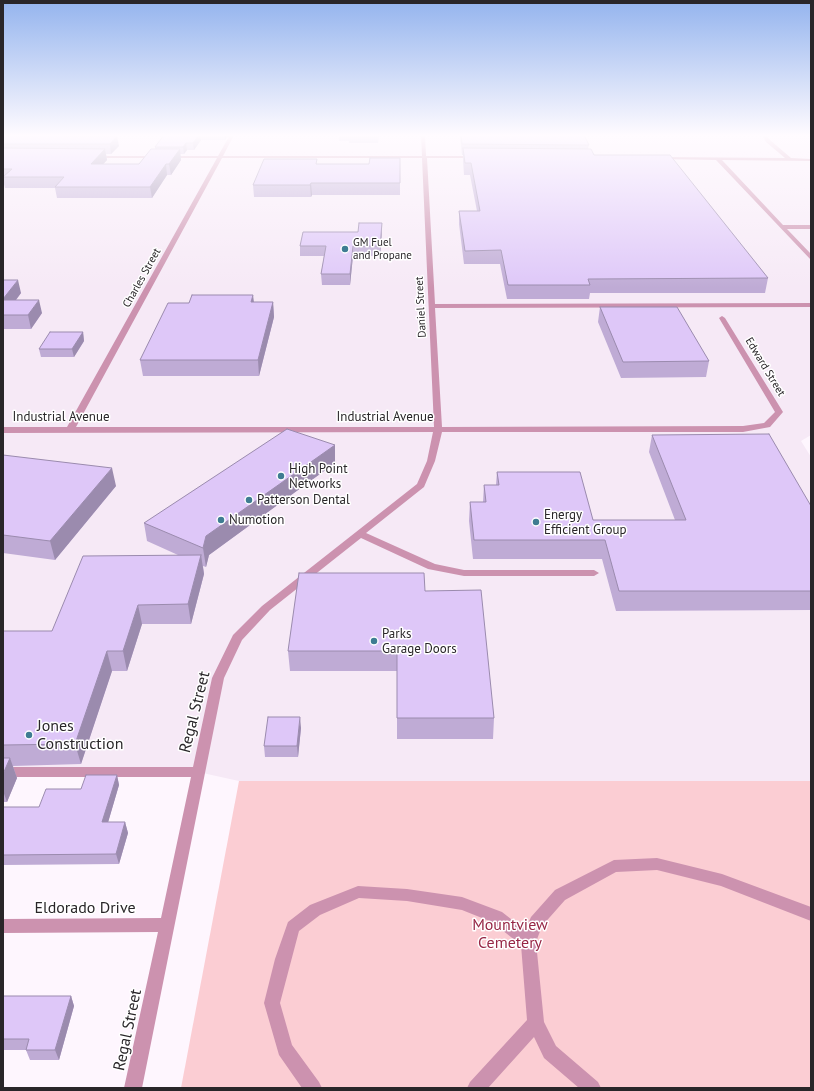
<!DOCTYPE html>
<style>
body{margin:0}
#map{position:relative;width:814px;height:1091px;overflow:hidden;background:#fef6fe;font-family:"PT Sans",sans-serif}
canvas{display:block}
.frame{position:absolute;inset:0;border:4px solid #292629;pointer-events:none}
</style>
<div id="map">
<canvas width="814" height="1091"></canvas>
<div class="frame"></div>
</div>
<script>
const ctx = document.querySelector('canvas').getContext('2d');
ctx.lineJoin = 'round';
function paint(path, color) { ctx.fillStyle = color; ctx.fill(path, 'evenodd'); }
const shape = rows => new Path2D(rows.map(r => 'M' + r).join(''));
function stroke(path, color, width, dash) { ctx.strokeStyle = color; ctx.lineWidth = width; ctx.lineCap = dash ? 'butt' : 'round'; ctx.setLineDash(dash || []); ctx.stroke(path); }
function write(font, color, halo, rows, align = 'center') {
  ctx.font = font + ' "PT Sans",sans-serif'; ctx.lineWidth = 3; ctx.setLineDash([]); ctx.textBaseline = 'middle'; ctx.strokeStyle = halo; ctx.fillStyle = color; for (const [text, x, y, turn = 0] of rows) {
    ctx.save(); ctx.translate(x, y); ctx.rotate((+turn || 0) * Math.PI / 180); ctx.textAlign = isNaN(turn) ? turn : align; if (halo) ctx.strokeText(text, 0, 0); ctx.fillText(text, 0, 0); ctx.restore();
  }
}
const built = shape([
 [3,135,811,135,811,435,801,441,811,457,811,781,239,781,198,772,3,772]
]);
const green = shape([
 [239,781,811,781,811,1088,181,1088]
]);
const minor = shape([
 [230,135,234,135,223,156,422,156,421,135,425,135,426,156,477,156,475,158,427,158,435,304,811,303,811,307,435,308,442,427,743,426,764,423,775,412,719,318,722,316,725,318,783,412,770,427,743,432,442,432,435,461,424,487,366,533,435,564,464,570,594,570,599,573,594,576,464,576,428,569,361,538,270,610,242,640,224,678,142,1088,124,1088,158,932,3,933,3,919,161,918,191,777,3,777,3,767,193,767,212,678,233,635,262,606,417,484,427,461,433,432,3,433,3,427,67,427,217,158,93,158,91,156,218,156,230,135],
 [222,158,422,158,434,427,76,427,222,158],
 [762,135,766,135,770,140,791,158,811,159,811,161,722,160,783,225,811,225,811,229,787,229,811,254,811,260,716,160,659,159,657,158,659,157,785,158,766,142,762,135],
 [657,858,722,874,811,907,811,921,721,886,657,870,616,872,565,900,542,926,536,942,544,1022,556,1046,598,1082,601,1088,579,1088,544,1058,534,1037,488,1088,467,1088,470,1082,527,1020,521,945,492,922,462,910,407,901,359,898,320,915,299,931,280,1003,292,1045,319,1082,322,1088,302,1088,279,1055,264,1003,275,959,288,922,310,905,358,886,407,889,462,897,502,912,525,930,531,917,555,890,614,860,657,858]
]);
const wall = shape([
 [3,135,77,136,119,146,111,154,106,154,107,160,103,164,139,164,155,149,155,147,164,135,229,135,225,140,201,140,194,150,187,150,184,154,180,154,181,160,171,175,167,175,152,198,57,198,55,188,5,188,3,180],
 [339,135,379,135,378,143,349,143,349,141,339,141],
 [460,135,584,135,589,145,588,149,594,155,768,278,765,293,590,293,589,299,507,299,500,264,464,264,459,224,459,211,477,211,470,175,464,175,463,160,463,155,462,155],
 [400,158,400,195,312,195,311,197,254,197,253,185,318,164,369,164],
 [382,223,382,232,380,256,353,256,350,285,322,285,321,274,324,256,300,256,300,246,358,232],
 [3,280,21,293,16,300,42,313,31,329,3,329],
 [254,302,273,302,274,317,259,376,143,376,140,360],
 [600,307,709,361,706,377,621,378,598,322],
 [83,332,84,341,74,357,41,357,39,349],
 [652,435,811,506,811,610,616,611,602,559,473,559,469,521,470,502,483,502,484,485,496,485,497,472,593,520,675,520,649,452],
 [335,445,335,463,209,555,206,567,203,566,204,574,191,624,142,624,127,671,112,671,81,764,13,766,17,778,7,802,3,802,3,631,52,631,178,555,147,541,144,523],
 [3,455,116,486,55,560,3,553],
 [425,591,494,718,493,739,397,739,397,671,290,671,288,651],
 [301,728,298,757,265,757,264,746],
 [117,775,119,785,108,822,125,822,128,833,119,864,3,865,3,807,39,807],
 [3,996,71,996,74,1006,59,1060,30,1060,26,1050,3,1050]
]);
const shadedWall = shape([
 [199,135,200,135,201,140,194,150,193,143],
 [225,135,229,135,225,140],
 [117,136,119,146,111,154,110,144],
 [186,143,187,150,184,154,183,147],
 [105,149,107,160,93,175,91,164],
 [180,149,181,160,171,175,169,164],
 [166,164,167,175,152,198,150,187],
 [311,183,312,195,311,197,310,185],
 [382,223,382,232,380,256,380,246],
 [353,246,353,256,350,285,350,274],
 [18,280,21,293,6,313,3,303,3,299],
 [253,295,255,310,251,302],
 [39,300,42,313,31,329,28,315],
 [273,302,274,317,259,376,258,360],
 [83,332,84,341,74,357,72,349],
 [335,445,335,463,209,555,206,567,203,548,206,536],
 [112,468,116,486,55,560,50,541],
 [201,555,204,574,191,624,188,604],
 [138,605,142,624,127,671,123,651],
 [107,651,112,671,81,764,75,744],
 [300,717,301,728,298,757,297,746],
 [10,758,17,778,7,802,3,791,3,774],
 [117,775,119,785,105,833,102,822],
 [125,822,128,833,119,864,116,854],
 [71,996,74,1006,59,1060,55,1050]
]);
const building = shape([
 [3,135,65,135,64,136,117,136,110,144,3,144,3,135],
 [164,135,199,135,193,143,186,143,183,147,155,147,164,135],
 [461,135,584,135,589,145,462,144,461,135],
 [3,148,105,149,91,164,139,164,151,149,180,149,169,164,166,164,150,187,55,187,64,177,3,177,12,169,3,169,3,148],
 [463,148,591,149,594,155,670,155,768,278,588,279,590,285,508,285,501,250,465,251,459,211,480,211,471,163,465,163,463,148],
 [370,158,400,158,400,183,311,183,310,185,253,185,264,159,317,159,316,164,369,164,370,158],
 [359,223,382,223,380,246,353,246,350,274,321,274,326,246,300,246,303,232,358,232,359,223],
 [3,280,18,280,3,299,3,280],
 [192,295,253,295,251,302,273,302,258,360,140,360,168,303,189,303,192,295],
 [3,300,39,300,28,315,3,315,3,300],
 [600,307,677,307,709,361,623,362,600,307],
 [50,332,83,332,72,349,39,349,50,332],
 [287,429,335,445,206,536,203,548,144,523,287,429],
 [769,434,811,506,811,591,619,591,605,540,474,540,470,502,486,502,484,485,499,485,497,472,580,472,593,520,686,520,652,435,769,434],
 [3,455,112,468,50,541,3,535,3,455],
 [201,555,188,604,138,605,123,651,107,651,75,744,3,745,3,631,52,631,83,556,201,555],
 [299,573,424,573,425,591,481,590,494,718,397,718,397,651,288,651,299,573],
 [268,717,300,717,297,746,264,746,268,717],
 [3,758,10,758,3,774,3,758],
 [86,775,117,775,102,822,125,822,116,854,3,855,3,807,39,807,46,789,81,789,86,775],
 [3,996,71,996,55,1050,26,1050,29,1039,3,1039,3,996]
]);
const markers = [
 [345,249,4,"#3e7c92"],
 [281,476,4,"#3e7c92"],
 [249,500,4,"#3e7c92"],
 [221,520,4,"#3e7c92"],
 [536,522,4,"#3e7c92"],
 [374,641,4,"#3e7c92"],
 [29,735,4,"#3e7c92"]
];
const farPoinames = [
 ["GM Fuel",353,243],
 ["and Propane",353,256]
];
const farStreetnames = [
 ["Charles Street",142,278,-61],
 ["Daniel Street",421,307,-93],
 ["Edward Street",765,367,59]
];
const streetNames = [
 ["Industrial Avenue",61,417],
 ["Industrial Avenue",385,417]
];
const poiNames = [
 ["High Point",289,469],
 ["Networks",289,484],
 ["Patterson Dental",257,500],
 ["Energy",544,515],
 ["Efficient Group",544,530],
 ["Numotion",229,520],
 ["Parks",382,634],
 ["Garage Doors",382,649]
];
const nearStreetnames = [
 ["Regal Street",195,712,-76],
 ["Eldorado Drive",85,908],
 ["Regal Street",128,1030,-78]
];
const nearPoinames = [
 ["Jones",37,726],
 ["Construction",37,744]
];
const nearParknames = [
 ["Mountview",510,925],
 ["Cemetery",510,943]
];
paint(built, '#f6e9f6');
paint(green, '#fbcdd3');
paint(minor, '#cc92af');
paint(wall, '#bfabd5');
paint(shadedWall, '#9b8bae');
paint(building, '#dec7f8');
stroke(building, '#9b8bae', 1);
const sky = ctx.createLinearGradient(0, 0, 0, 288);
sky.addColorStop(0, '#94b4ee');
sky.addColorStop(0.47, '#fffbff');
sky.addColorStop(1, '#fffbff00');
ctx.fillStyle = sky;
ctx.fillRect(0, 0, 814, 288);
for (const [x, y, r, color] of markers) { const dot = new Path2D(); dot.arc(x, y, r, 0, 2 * Math.PI); ctx.fillStyle = color; ctx.fill(dot); stroke(dot, '#fff', 1.5); }
write('11px', '#292629', '#fff', farPoinames, 'left');
write('11px', '#292629', '#fff', farStreetnames);
write('13px', '#292629', '#fff', streetNames);
write('13px', '#292629', '#fff', poiNames, 'left');
write('16px', '#292629', '#fff', nearStreetnames);
write('16px', '#292629', '#fff', nearPoinames, 'left');
write('16px', '#972746', '#fff', nearParknames);
</script>
